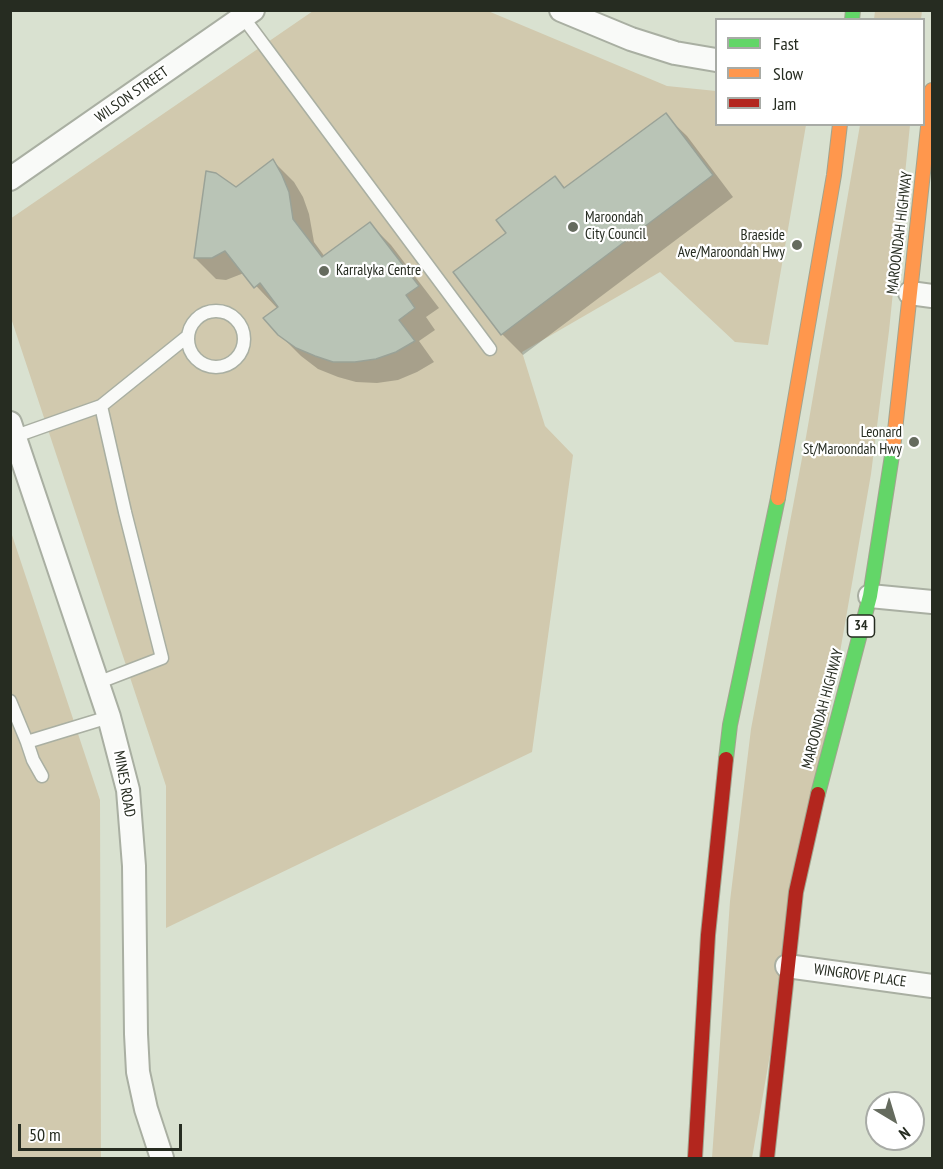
<!DOCTYPE html>
<style>
body{margin:0}
#map{position:relative;width:943px;height:1169px;overflow:hidden;background:#d9e1d0;font-family:"PT Sans Narrow",sans-serif}
canvas{display:block}
.frame{position:absolute;inset:0;border:12px solid #262c21;pointer-events:none}
.legend{position:absolute;left:715px;top:18px;width:210px;height:108px;box-sizing:border-box;background:#fff;border:2px solid #a8aba6;margin:0;padding:8px 10px;list-style:none;font-size:18px;color:#262c21}
.legend li{display:flex;align-items:center;gap:12px;height:30px}
.legend b{width:30px;border:2px solid #a8aba6}
.north{position:absolute;left:865px;top:1091px;width:60px;height:60px;box-sizing:border-box;background:#fff;border:2px solid #a8aba6;border-radius:50%;rotate:142deg;font-size:16px;font-weight:700;line-height:24px;text-align:center;color:#262c21}
.north::after{content:'';display:block;margin:auto;width:21px;height:27px;background:#656b5e;clip-path:polygon(50% 0,100% 100%,50% 72%,0 100%)}
.scale{position:absolute;left:18px;top:1124px;width:164px;height:27px;box-sizing:border-box;border:3px solid #262c21;border-top:0;padding-left:8px;font-size:18px;line-height:21px;white-space:nowrap;color:#262c21;-webkit-text-stroke:4px #fff;paint-order:stroke}
</style>
<div id="map">
<canvas width="943" height="1169"></canvas>
<div class="frame"></div>
<ul class="legend">
<li><b style="height:8px;background:#63d668"></b>Fast</li>
<li><b style="height:8px;background:#ff974d"></b>Slow</li>
<li><b style="height:8px;background:#b3261e"></b>Jam</li>
</ul>
<div class="north">N</div>
<div class="scale">50 m</div>
</div>
<script>
const ctx = document.querySelector('canvas').getContext('2d');
ctx.lineJoin = 'round';
function paint(path, color) { ctx.fillStyle = color; ctx.fill(path, 'evenodd'); }
const shape = rows => new Path2D(rows.map(r => 'M' + r).join(''));
function stroke(path, color, width, dash) { ctx.strokeStyle = color; ctx.lineWidth = width; ctx.lineCap = dash ? 'butt' : 'round'; ctx.setLineDash(dash || []); ctx.stroke(path); }
function write(font, color, halo, rows, align = 'center') {
  ctx.font = font + ' "PT Sans Narrow",sans-serif'; ctx.lineWidth = 4.5; ctx.setLineDash([]); ctx.textBaseline = 'middle'; ctx.strokeStyle = halo; ctx.fillStyle = color; for (const [text, x, y, turn = 0] of rows) {
    ctx.save(); ctx.translate(x, y); ctx.rotate((+turn || 0) * Math.PI / 180); ctx.textAlign = isNaN(turn) ? turn : align; if (halo) ctx.strokeText(text, 0, 0); ctx.fillText(text, 0, 0); ctx.restore();
  }
}
const green = shape([
 [313,11,488,11,667,86,716,91,716,124,806,125,768,345,735,342,660,272,522,352,545,426,573,455,532,752,166,928,166,786,11,318,10,219],
 [875,11,875,10,922,11,921,19,874,19],
 [860,125,910,125,889,331,871,474,752,1158,712,1158,730,901,751,729,806,437],
 [10,529,100,800,101,1158,11,1158]
]);
const shadow = shape([
 [665,115,687,136,733,197,523,355,502,334,508,233,555,178,566,189],
 [273,161,294,182,303,197,309,214,314,242,325,257,370,224,391,245,439,308,426,317,435,330,419,341,434,362,417,372,398,380,377,383,356,382,338,377,318,369,301,356,279,334,278,309,244,273,226,280,216,279,195,258,236,189]
]);
const building = shape([
 [666,113,713,175,501,335,453,272,506,233,496,220,555,176,564,188,666,113],
 [273,159,282,175,289,192,293,219,322,257,370,222,419,286,406,295,415,308,399,320,415,341,396,352,376,359,355,362,333,362,315,356,296,348,278,335,263,318,278,307,260,283,254,288,225,251,212,258,194,258,206,171,216,173,236,187,273,159]
]);
const lane = shape([
 [243,17,490,349],
 '188 339a28 28 0 1 1 56 0a28 28 0 1 1-56 0Z',
 [101,406,188,336],
 [16,436,101,406,125,512,162,658,97,683],
 [10,701,27,742,109,717],
 [27,742,33,760,42,776]
]);
const street = shape([
 [561,10,631,39,675,53,716,60],
 [10,179,253,10],
 [910,293,932,296],
 [10,423,109,717,128,790,134,866,136,1034,138,1072,146,1109,162,1158],
 [870,596,932,602],
 [787,966,932,986]
]);
const fast = shape([
 [852,20,853,10],
 [726,759,730,725,778,498],
 [818,794,870,596,893,449]
]);
const slow = shape([
 [893,449,932,90],
 [778,498,834,175,840,124]
]);
const jam = shape([
 [695,1158,708,935,726,759],
 [767,1158,796,892,818,794]
]);
const markers = [
 [573,227,6,"#656b5e"],
 [797,245,6,"#656b5e"],
 [324,271,6,"#656b5e"],
 [914,442,6,"#656b5e"]
];
const shields = [
 [861,626,27]
];
const shieldNames = [
 ["34",861,626]
];
const streetNames = [
 ["WILSON STREET",132,95,-35],
 ["MAROONDAH HIGHWAY",900,233,-83],
 ["MAROONDAH HIGHWAY",823,709,-75],
 ["MINES ROAD",124,784,80],
 ["WINGROVE PLACE",860,976,8]
];
const poiNames = [
 ["Maroondah",585,218],
 ["City Council",585,235],
 ["Braeside",785,236,"right"],
 ["Ave/Maroondah Hwy",785,253,"right"],
 ["Karralyka Centre",336,271],
 ["Leonard",902,433,"right"],
 ["St/Maroondah Hwy",902,450,"right"]
];
paint(green, '#d1c9ae');
paint(shadow, '#0003');
paint(building, '#b9c4b6');
stroke(building, '#9aa297', 1.5);
stroke(lane, '#a9afa2', 15);
stroke(street, '#a9afa2', 26);
stroke(fast, '#a1a48f', 16);
stroke(slow, '#a1a48f', 16);
stroke(jam, '#a1a48f', 16);
stroke(lane, '#f9faf8', 12);
stroke(street, '#f9faf8', 22);
stroke(fast, '#63d668', 14);
stroke(slow, '#ff974d', 14);
stroke(jam, '#b3261e', 14);
for (const [x, y, r, color] of markers) { const dot = new Path2D(); dot.arc(x, y, r, 0, 2 * Math.PI); ctx.fillStyle = color; ctx.fill(dot); stroke(dot, '#fff', 2); }
for (const [x, y, w] of shields) { const box = new Path2D(); box.roundRect(x - w / 2, y - 11, w, 22, 4.5); ctx.fillStyle = '#fff'; ctx.fill(box); stroke(box, '#262c21', 1.5); }
write('bold 14px', '#262c21', null, shieldNames);
write('15px', '#262c21', '#fff', streetNames);
write('15px', '#262c21', '#fff', poiNames, 'left');
</script>
